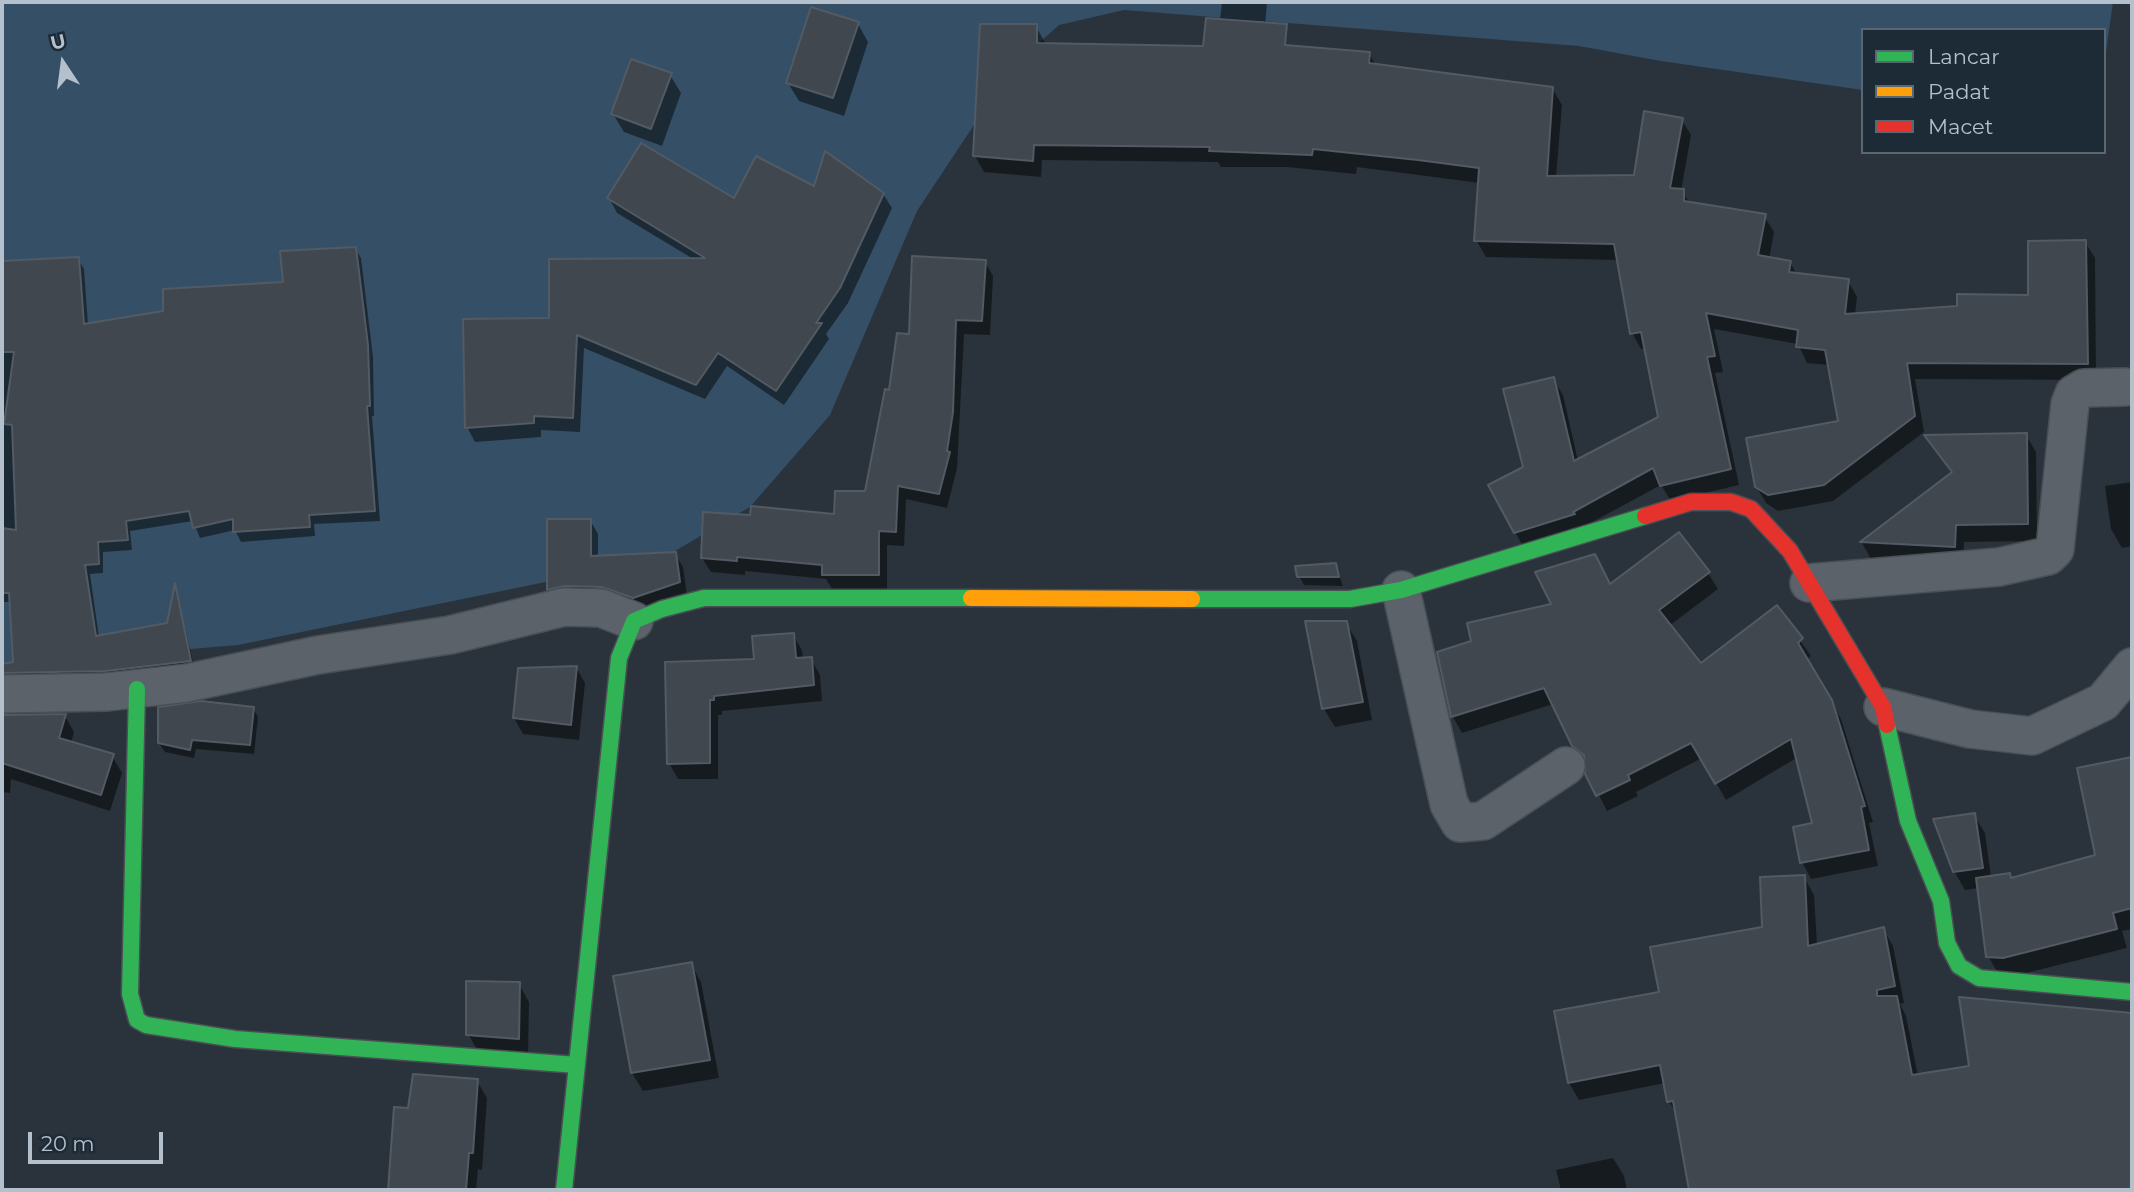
<!DOCTYPE html>
<style>
body{margin:0}
#map{position:relative;width:2134px;height:1192px;overflow:hidden;background:#2a333b;font-family:Montserrat,sans-serif}
canvas{display:block}
.frame{position:absolute;inset:0;border:4px solid #b4c0cc;pointer-events:none}
.legend{position:absolute;left:1861px;top:28px;width:245px;height:126px;box-sizing:border-box;background:#1d2b37;border:2px solid #596773;margin:0;padding:9px 12px;list-style:none;font-size:21px;color:#b4c0cc}
.legend li{display:flex;align-items:center;gap:14px;height:35px}
.legend b{width:35px;border:2px solid #596773}
.north{position:absolute;left:28px;top:28px;width:70px;height:70px;-webkit-text-stroke:5px #1d2b37;paint-order:stroke;rotate:347deg;font-size:19px;font-weight:700;line-height:28px;text-align:center;color:#b4c0cc}
.north::after{content:'';display:block;margin:auto;width:24px;height:32px;background:#b4c0cc;clip-path:polygon(50% 0,100% 100%,50% 72%,0 100%)}
.scale{position:absolute;left:28px;top:1132px;width:135px;height:32px;box-sizing:border-box;border:4px solid #b4c0cc;border-top:0;padding-left:9px;font-size:21px;line-height:24px;white-space:nowrap;color:#b4c0cc;-webkit-text-stroke:5px #1d2b37;paint-order:stroke}
</style>
<div id="map">
<canvas width="2134" height="1192"></canvas>
<div class="frame"></div>
<ul class="legend">
<li><b style="height:9px;background:#30b455"></b>Lancar</li>
<li><b style="height:9px;background:#ff9f0a"></b>Padat</li>
<li><b style="height:9px;background:#e5322d"></b>Macet</li>
</ul>
<div class="north">U</div>
<div class="scale">20 m</div>
</div>
<script>
const ctx = document.querySelector('canvas').getContext('2d');
ctx.lineJoin = 'round';
function paint(path, color) { ctx.fillStyle = color; ctx.fill(path, 'evenodd'); }
const shape = rows => new Path2D(rows.map(r => 'M' + r).join(''));
function stroke(path, color, width, dash) { ctx.strokeStyle = color; ctx.lineWidth = width; ctx.lineCap = dash ? 'butt' : 'round'; ctx.setLineDash(dash || []); ctx.stroke(path); }
const water = shape([
 [2,2,2113,2,2104,66,2104,30,1863,30,1863,90,1661,61,1579,46,1124,10,1059,25,1013,66,917,211,830,415,750,507,663,558,238,645,2,665]
]);
const shadow = shape([
 [1222,2,1267,2,1258,117,1369,54,1376,65,1552,88,1562,105,1556,177,1635,177,1681,119,1691,135,1681,191,1691,204,1764,216,1774,232,1769,259,1790,262,1797,275,1848,281,1857,297,1855,315,1959,308,2030,297,2085,242,2095,258,2096,380,1915,379,1924,432,1833,501,1778,511,1766,503,1756,486,1840,422,1830,365,1807,363,1798,344,1714,329,1723,372,1715,373,1739,485,1671,501,1661,485,1581,528,1524,548,1515,532,1525,468,1553,379,1563,395,1578,461,1660,418,1646,348,1641,349,1632,333,1618,260,1486,257,1476,240,1480,183,1357,167,1356,174,1287,167,1221,167,1218,162,1042,160,1041,177,984,172,975,156,1036,26,1046,45,1205,48,1220,20],
 [858,24,868,42,844,116,799,101,788,83],
 [670,75,681,93,662,146,624,132,613,114],
 [815,189,883,194,892,208,848,303,826,334,829,339,784,405,727,366,705,399,584,348,580,432,541,430,541,437,475,442,467,427,551,320,695,260,617,213,609,198,735,200],
 [355,248,361,258,373,357,374,416,372,416,380,521,314,524,315,536,241,542,235,530,200,538,193,521,130,531,132,550,103,552,103,573,90,574,99,637,168,624,176,588,195,671,2,684,2,665,15,663,12,602,2,602,4,263,78,259,84,269,88,325,165,312,285,284],
 [985,262,993,276,990,335,964,334,957,468,947,508,906,499,904,546,887,545,887,589,832,589,826,579,745,571,745,575,711,572,702,558,752,517,836,516,866,493,891,392,910,336],
 [2026,435,2036,452,2037,541,1964,542,1963,564,1871,559,1862,543,1952,474,1927,436],
 [2132,482,2132,546,2122,548,2111,529,2105,486],
 [590,520,598,534,598,557,675,554,683,567,687,595,641,611,556,603,548,589],
 [1335,564,1343,586,1304,585,1299,576],
 [1708,573,1718,589,1669,626,1701,666,1777,608,1811,656,1806,660,1841,719,1873,822,1869,823,1878,866,1811,879,1802,862,1815,825,1798,757,1726,800,1702,758,1636,792,1638,796,1607,811,1553,704,1462,733,1453,717,1439,654,1473,642,1554,605,1610,586],
 [1308,623,1346,623,1357,641,1372,720,1335,727,1324,709],
 [793,635,802,650,803,659,811,659,820,675,822,701,722,711,722,715,718,715,718,779,678,779,669,763,667,664,756,661],
 [576,667,585,683,579,740,523,734,514,718],
 [253,708,258,717,254,754,196,749,194,758,165,752,159,743],
 [65,716,74,732,71,743,112,756,122,773,110,811,11,779,10,793,2,792,2,717],
 [2132,759,2132,929,2122,931,2127,948,2014,976,1999,975,1988,956,1979,888,1965,890,1954,871,1974,815,1985,833,1991,877,2010,875,2012,879,2097,856,2079,770],
 [1804,877,1814,895,1817,945,1883,929,1893,946,1904,1003,1900,1004,1906,1016,1918,1076,1971,1067,2132,1015,2132,1164,2128,1165,2132,1190,1691,1190,1678,1117,1669,1101,1665,1083,1579,1100,1569,1083,1661,993,1764,928],
 [691,964,701,982,719,1078,643,1091,632,1073],
 [519,984,529,1002,528,1057,479,1053,468,1034],
 [477,1081,487,1098,482,1170,478,1169,476,1190,387,1190,396,1109,410,1110],
 [1613,1158,1624,1176,1627,1190,1561,1190,1556,1170]
]);
const building = shape([
 [811,7,859,22,833,98,786,83,811,7],
 [1206,18,1287,24,1285,45,1370,52,1369,63,1553,87,1547,176,1634,175,1644,111,1683,118,1670,188,1684,189,1684,201,1766,214,1758,255,1791,261,1789,272,1849,279,1845,314,1957,306,1957,294,2028,295,2028,241,2086,240,2088,364,1907,363,1915,416,1824,485,1768,495,1755,487,1746,438,1838,421,1825,350,1796,347,1798,330,1706,313,1715,356,1707,357,1731,469,1660,486,1653,468,1573,512,1575,514,1514,533,1488,485,1523,467,1503,389,1554,377,1574,461,1658,417,1641,332,1630,334,1614,244,1474,241,1479,168,1418,160,1313,149,1312,155,1209,151,1210,147,1034,145,1033,161,973,156,980,24,1037,24,1037,43,1203,46,1206,18],
 [631,59,672,73,651,129,611,114,631,59],
 [641,143,734,198,756,156,814,186,825,151,884,193,840,288,816,323,822,323,776,391,718,353,696,385,577,335,573,418,534,416,534,423,465,428,463,319,549,318,549,259,705,258,607,198,641,143],
 [356,247,368,345,370,406,367,406,375,511,309,515,310,527,233,532,233,519,193,528,189,511,126,521,128,540,98,542,99,564,85,565,96,636,167,623,175,583,191,661,106,671,2,673,2,664,13,662,9,593,2,593,2,528,16,530,12,425,4,424,14,352,3,352,2,261,79,257,84,324,163,311,163,289,283,282,280,251,356,247],
 [912,256,986,260,982,321,956,320,953,412,947,451,950,452,939,494,898,486,896,532,879,531,879,575,822,575,822,565,737,557,737,561,701,558,703,512,750,515,751,506,834,514,835,491,865,491,885,389,889,390,897,333,909,334,912,256],
 [2027,433,2028,524,1956,525,1955,547,1860,542,1952,472,1924,435,2027,433],
 [547,519,591,519,591,556,676,552,680,582,633,598,602,587,565,586,547,590,547,519],
 [1679,532,1710,572,1659,610,1701,663,1777,605,1803,638,1798,643,1832,700,1865,806,1861,807,1869,850,1800,863,1793,827,1812,823,1791,739,1715,784,1691,743,1628,775,1630,780,1596,796,1585,774,1584,755,1572,746,1544,688,1451,717,1437,652,1471,641,1467,623,1551,604,1535,572,1595,554,1610,584,1679,532],
 [1336,563,1339,577,1297,577,1295,566,1336,563],
 [1305,621,1347,621,1363,702,1322,709,1305,621],
 [794,633,796,658,812,657,814,685,714,696,714,700,710,700,710,763,667,764,665,662,754,659,752,636,794,633],
 [577,666,571,725,513,718,518,668,577,666],
 [201,701,254,707,250,745,192,740,190,750,158,743,158,707,201,701],
 [66,714,59,738,114,754,101,795,2,763,2,715,66,714],
 [2132,757,2132,908,2113,913,2117,929,2003,958,1986,957,1976,878,2010,873,2011,878,2095,855,2077,768,2132,757],
 [1975,813,1983,868,1953,872,1933,819,1975,813],
 [1805,875,1808,946,1884,927,1895,986,1877,990,1877,996,1897,996,1912,1075,1969,1066,1959,997,2132,1013,2132,1190,1689,1190,1673,1101,1667,1102,1660,1065,1568,1083,1554,1011,1659,992,1650,947,1762,927,1760,877,1805,875],
 [692,962,710,1060,631,1073,613,976,692,962],
 [466,981,520,982,519,1039,466,1035,466,981],
 [413,1074,478,1079,473,1153,469,1153,466,1190,388,1190,394,1107,408,1108,413,1074]
]);
const street = shape([
 [1809,583,1999,567,2048,556,2055,549,2070,404,2074,394,2084,388,2124,387],
 [1401,590,1449,804,1460,823,1483,821,1566,766],
 [2,694,107,692,187,683,318,655,450,635,564,607,601,608,634,621],
 [1883,707,1970,729,2032,736,2103,702,2132,667]
]);
const fast = shape([
 [1192,599,1350,599,1401,590,1645,516],
 [137,689,130,994,137,1020,146,1025,235,1039,577,1065],
 [1887,725,1908,821,1941,901,1947,943,1959,966,1979,978,2132,992],
 [564,1190,619,658,634,621,662,609,704,598,971,598]
]);
const slow = shape([
 [971,598,1192,599]
]);
const jam = shape([
 [1645,516,1691,502,1731,502,1751,509,1790,551,1883,707,1887,725]
]);
paint(water, '#355066');
paint(shadow, '#0007');
paint(building, '#40474e');
stroke(building, '#525a63', 2);
stroke(street, '#494f55', 40);
stroke(fast, '#494f55', 19);
stroke(slow, '#494f55', 19);
stroke(jam, '#494f55', 19);
stroke(street, '#5b6269', 37);
stroke(fast, '#30b455', 16);
stroke(slow, '#ff9f0a', 16);
stroke(jam, '#e5322d', 16);
</script>
